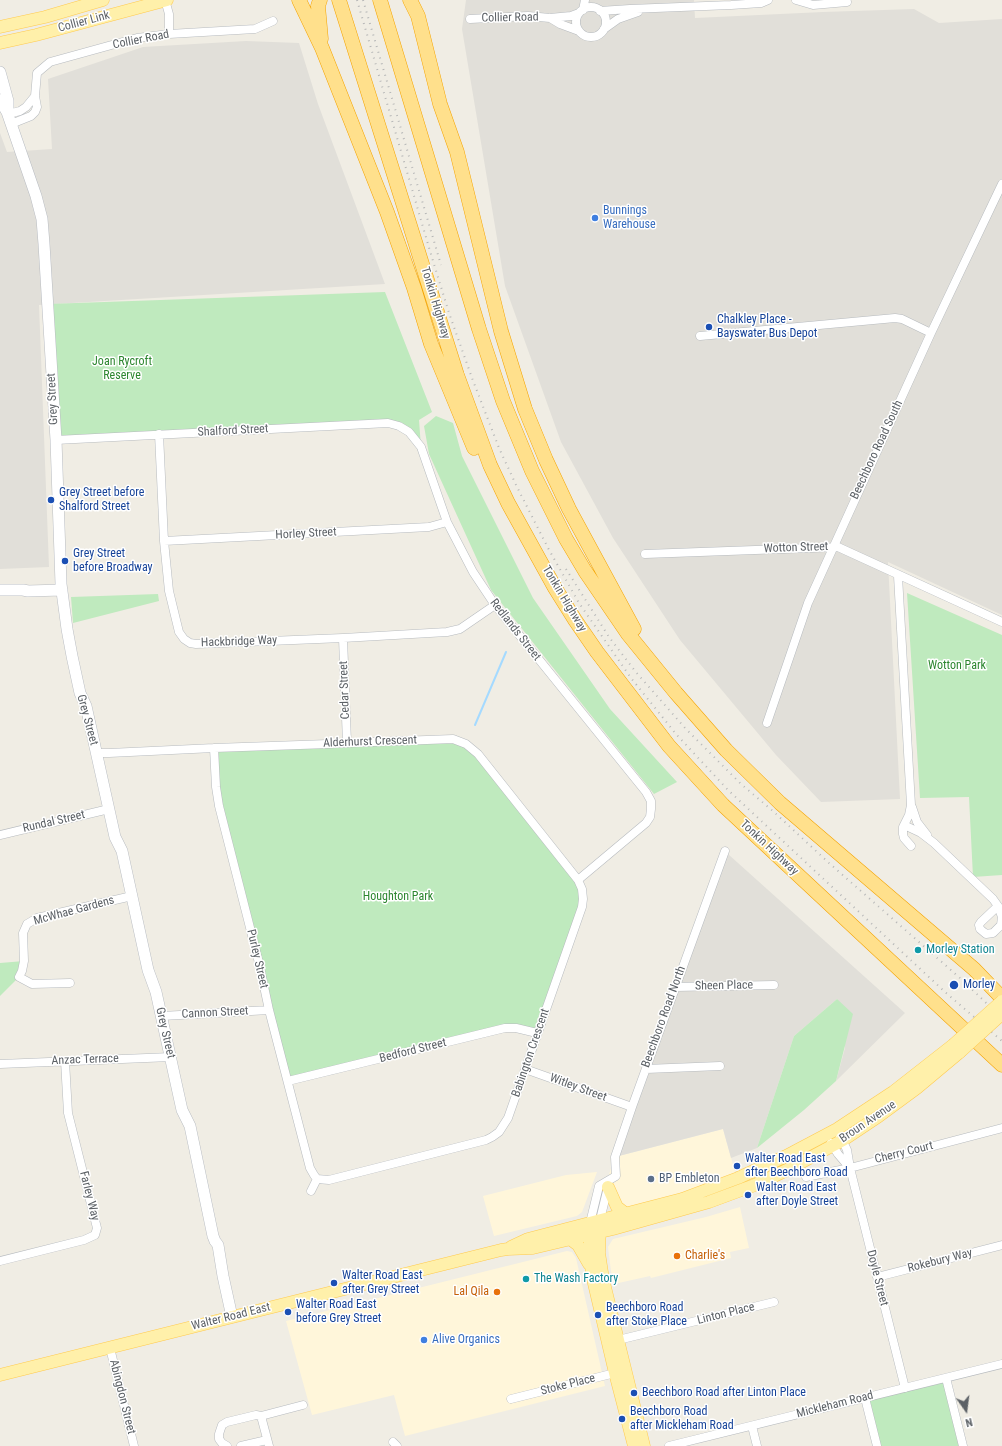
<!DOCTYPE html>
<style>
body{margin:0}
#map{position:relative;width:1002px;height:1446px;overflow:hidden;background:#f0ede4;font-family:"Roboto Condensed",sans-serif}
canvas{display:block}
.north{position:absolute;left:946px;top:1390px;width:40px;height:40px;-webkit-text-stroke:3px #fff;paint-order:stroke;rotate:166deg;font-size:11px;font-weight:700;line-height:16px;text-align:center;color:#5c6166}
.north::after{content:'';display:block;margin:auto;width:14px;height:18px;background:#5c6166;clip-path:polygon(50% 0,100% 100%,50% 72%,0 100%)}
</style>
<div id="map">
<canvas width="1002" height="1446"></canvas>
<div class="north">N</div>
</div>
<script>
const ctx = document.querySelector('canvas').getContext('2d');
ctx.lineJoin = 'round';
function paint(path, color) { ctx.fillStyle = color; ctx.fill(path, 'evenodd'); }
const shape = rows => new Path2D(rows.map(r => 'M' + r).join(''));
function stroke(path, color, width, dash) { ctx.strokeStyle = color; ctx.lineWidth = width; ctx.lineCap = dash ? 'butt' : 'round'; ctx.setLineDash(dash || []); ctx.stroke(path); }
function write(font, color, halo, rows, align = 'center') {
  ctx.font = font + ' "Roboto Condensed",sans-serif'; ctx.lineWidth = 3; ctx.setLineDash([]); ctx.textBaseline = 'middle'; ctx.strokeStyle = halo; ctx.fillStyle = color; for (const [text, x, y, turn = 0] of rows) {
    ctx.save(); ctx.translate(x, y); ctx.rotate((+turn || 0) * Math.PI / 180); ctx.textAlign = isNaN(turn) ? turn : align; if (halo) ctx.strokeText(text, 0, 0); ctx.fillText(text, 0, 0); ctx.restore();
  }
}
const commercial = shape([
 [723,1129,736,1175,626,1214,607,1180,615,1157],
 [597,1172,582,1212,577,1216,494,1236,483,1196,566,1175],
 [740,1207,749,1248,730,1252,731,1258,651,1278,650,1276,614,1284,611,1271,608,1247,613,1239,706,1217],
 [567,1251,572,1252,576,1258,605,1386,405,1436,394,1395,312,1415,286,1321]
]);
const industrial = shape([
 [466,0,694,0,695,18,823,12,914,9,939,23,1002,19,1002,615,888,562,900,799,821,802,776,755,680,640,613,538,561,442,505,286,462,29],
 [246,41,299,43,318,104,385,284,39,305,49,567,0,569,0,133,7,152,52,149,48,79,143,47],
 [728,854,905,1013,836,1081,845,1048,837,999,794,1036,757,1148,731,1158,723,1129,615,1157]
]);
const green = shape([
 [385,292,432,412,419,420,421,447,399,426,56,440,48,304],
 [436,416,453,423,462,456,533,598,610,709,677,782,654,794,491,590,429,454,424,426],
 [907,593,1002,635,1002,875,973,877,969,797,920,798],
 [158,594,159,601,73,623,71,597],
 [453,739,466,744,578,880,583,899,537,1033,516,1028,288,1081,219,806,214,748],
 [24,961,19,977,0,996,0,963],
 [837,999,853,1014,836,1081,804,1110,757,1148,794,1036],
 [946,1378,963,1446,877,1446,865,1398]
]);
const stream = shape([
 [475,725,506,652]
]);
const street = shape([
 [165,0,169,14,169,34],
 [796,0,813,5,847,2],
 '576 22a15 15 0 1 1 30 0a15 15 0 1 1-30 0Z',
 [583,10,585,0],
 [600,11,630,9,731,5,761,3,768,0],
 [550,18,560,24,579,31],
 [470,19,528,16,550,18,571,16,579,13],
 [604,29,618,19,638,12],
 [8,114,20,111,26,107,35,96],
 [11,124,31,116,35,112,37,107,35,96,37,73,50,62,137,38,169,34,255,29,273,21],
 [700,336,895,318,902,319,931,333],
 [159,434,164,541,169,591,179,632,184,639,190,643,196,644,343,638,447,632,460,629,495,605],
 [56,440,388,423,399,426,409,432,421,447,447,522,473,572,495,605,646,792,651,801,651,809,650,817,646,823,578,880],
 [164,541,429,527,447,522],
 [645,554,838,547,1002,622],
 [898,576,911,805,909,815,903,827,903,834,904,838,911,846],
 [343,638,347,743],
 [767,723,808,603,931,333,1002,184],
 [96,753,109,753,214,748,328,744,347,743,453,739,466,744,478,754,578,880,582,889,583,899,582,907,508,1118,499,1132,492,1137,486,1140,329,1180,317,1179,314,1175,310,1168,269,1010,259,963,219,806,216,787,214,748],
 [912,807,917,822,927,835],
 [904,825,921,833,934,843,993,899,998,906,1002,917,1001,925,993,933,986,934,980,929,979,925,981,922,998,906],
 [0,835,109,809],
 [70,983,32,984,19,977,22,971,24,961,23,933,27,924,37,918,132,896],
 [675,987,774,985],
 [162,1016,269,1010],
 [0,1064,171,1057],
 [525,1069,632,1107],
 [646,1069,720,1066],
 [288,1081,505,1028,516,1028,537,1033],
 [837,1129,847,1150,850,1168,905,1388],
 [831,1143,838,1154,849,1167],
 [806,1177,850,1168,1002,1128],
 [311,1191,317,1179],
 [600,1220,608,1187],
 [590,1223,599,1186,616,1176,615,1157,632,1107,725,851],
 [0,1261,84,1240,95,1235,97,1228,68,1113,65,1061],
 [877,1277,1002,1245],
 [614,1341,774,1302],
 [110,1348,134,1446],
 [946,1378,963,1446],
 [865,1398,877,1446],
 [511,1399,619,1372],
 [261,1416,303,1405],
 [752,1426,757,1446],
 [393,1442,397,1446],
 [227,1446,222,1443,219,1439,219,1434,222,1425,227,1422,256,1415,261,1416,269,1446],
 [241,1446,267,1440],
 [669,1446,1002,1364]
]);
const secondary = shape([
 [0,72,8,101,8,110],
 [0,100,7,112,36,196,42,219,44,244,56,440,61,584,67,629,72,656,80,693,86,706,115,837,122,851,148,970,156,992,182,1110,190,1126,213,1236,215,1241,218,1245,223,1276,232,1317],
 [0,590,23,590,28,591,62,590]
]);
const primary = shape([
 [0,27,45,17,103,0],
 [0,43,36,35,167,0],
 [608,1187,617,1207,626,1214],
 [600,1225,599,1253,603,1279,644,1446],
 [590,1228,590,1248,592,1275,615,1373,634,1446],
 [570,1239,578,1245,589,1264],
 [511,1247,528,1239,682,1199,738,1178,786,1156,837,1129,893,1092,953,1045],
 [0,1375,501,1250,508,1249,533,1248,613,1229,709,1202,755,1185,789,1169,843,1140,879,1116,917,1088,960,1052]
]);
const highway = shape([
 [299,0,322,48,387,212,414,288,431,344,474,448],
 [320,0,318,6,321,39],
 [339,0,457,375,490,465,508,503,555,588,575,620,597,652,669,746,723,805,1002,1065],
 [380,0,479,329,503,401,532,471,566,539,585,571,628,634,676,693,726,750,780,803,974,969,1002,998],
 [410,0,418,16,440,104,457,152,501,331,525,409,546,460,569,509,634,629]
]);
const rail = shape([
 [357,0,430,251,449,313,472,378,499,448,517,487,548,548,579,603,631,678,676,734,728,790,945,992,1002,1041],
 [363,0,441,265],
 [566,569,609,637,635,671,685,728,741,784,774,812,829,863,960,978,1002,1018]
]);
const primaryBridge = shape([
 [953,1045,1002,1001],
 [960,1052,1002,1014]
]);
const markers = [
 [595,218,4,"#3f7fe0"],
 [709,327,4,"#1a4fb4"],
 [51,500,4,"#1a4fb4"],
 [65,561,4,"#1a4fb4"],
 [918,950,4,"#0f9aa8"],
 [954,985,5,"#1a4fb4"],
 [737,1166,4,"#1a4fb4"],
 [651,1179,4,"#5c6f8a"],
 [748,1195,4,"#1a4fb4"],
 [677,1256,4,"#e8710a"],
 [526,1279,4,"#0f9aa8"],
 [334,1283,4,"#1a4fb4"],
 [497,1292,4,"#e8710a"],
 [288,1312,4,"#1a4fb4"],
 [598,1315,4,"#1a4fb4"],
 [424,1340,4,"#3f7fe0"],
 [634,1393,4,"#1a4fb4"],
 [622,1419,4,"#1a4fb4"]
];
const streetNames = [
 ["Collier Road",510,18,-1],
 ["Collier Link",84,22,-15],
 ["Collier Road",141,40,-11],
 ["Tonkin Highway",435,303,73],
 ["Grey Street",53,399,-93],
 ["Shalford Street",233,431,-3],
 ["Beechboro Road South",877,450,-65],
 ["Horley Street",306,534,-3],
 ["Wotton Street",796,548,-2],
 ["Tonkin Highway",564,599,59],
 ["Redlands Street",515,630,52],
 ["Hackbridge Way",239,642,-2],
 ["Cedar Street",345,690,-92],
 ["Grey Street",87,720,75],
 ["Alderhurst Crescent",370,742,-2],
 ["Rundal Street",54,822,-13],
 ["Tonkin Highway",769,848,43],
 ["McWhae Gardens",74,911,-15],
 ["Purley Street",257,959,77],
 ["Sheen Place",724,986,-1],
 ["Cannon Street",215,1013,-3],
 ["Beechboro Road North",664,1017,-70],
 ["Grey Street",165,1033,77],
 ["Bedford Street",413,1051,-14],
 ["Babington Crescent",531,1053,-71],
 ["Anzac Terrace",85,1060,-2],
 ["Witley Street",578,1088,20],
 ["Broun Avenue",868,1122,-34],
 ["Cherry Court",904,1153,-14],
 ["Farley Way",89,1196,76],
 ["Rokebury Way",940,1261,-14],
 ["Doyle Street",877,1278,76],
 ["Linton Place",726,1314,-14],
 ["Walter Road East",231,1317,-14],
 ["Stoke Place",568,1385,-14],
 ["Abingdon Street",122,1397,76],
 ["Mickleham Road",835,1405,-14]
];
const shopNames = [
 ["Bunnings",603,211],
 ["Warehouse",603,225],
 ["Alive Organics",432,1340]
];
const transitNames = [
 ["Chalkley Place -",717,320],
 ["Bayswater Bus Depot",717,334],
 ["Grey Street before",59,493],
 ["Shalford Street",59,507],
 ["Grey Street",73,554],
 ["before Broadway",73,568],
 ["Morley",963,985],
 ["Walter Road East",745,1159],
 ["after Beechboro Road",745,1173],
 ["Walter Road East",756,1188],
 ["after Doyle Street",756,1202],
 ["Walter Road East",342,1276],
 ["after Grey Street",342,1290],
 ["Walter Road East",296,1305],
 ["before Grey Street",296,1319],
 ["Beechboro Road",606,1308],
 ["after Stoke Place",606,1322],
 ["Beechboro Road after Linton Place",642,1393],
 ["Beechboro Road",630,1412],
 ["after Mickleham Road",630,1426]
];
const parkNames = [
 ["Joan Rycroft",122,362],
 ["Reserve",122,376],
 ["Wotton Park",957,666],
 ["Houghton Park",398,897]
];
const cultureNames = [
 ["Morley Station",926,950],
 ["The Wash Factory",534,1279]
];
const serviceNames = [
 ["BP Embleton",659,1179]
];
const foodNames = [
 ["Charlie's",685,1256],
 ["Lal Qila",489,1292,"right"]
];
paint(commercial, '#fff6da');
paint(industrial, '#e1dfd9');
paint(green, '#bfeabe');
stroke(stream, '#a5daff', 2);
stroke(street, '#b7bbbf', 9);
stroke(secondary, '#b8bcc2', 12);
stroke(primary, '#ffca4e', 13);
stroke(highway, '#f4a300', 15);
stroke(street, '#fff', 8);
stroke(secondary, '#fff', 11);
stroke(primary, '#fff0aa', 12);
stroke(highway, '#ffe08c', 14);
stroke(rail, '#b6b7b7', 2, [1, 5]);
stroke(primaryBridge, '#ffca4e', 13, []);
stroke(primaryBridge, '#fff0aa', 12);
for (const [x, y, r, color] of markers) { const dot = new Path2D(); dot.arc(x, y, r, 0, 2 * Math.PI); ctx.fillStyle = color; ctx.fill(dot); stroke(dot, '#fff', 1.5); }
write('12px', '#5c6166', '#fff', streetNames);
write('12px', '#366cbe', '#fff', shopNames, 'left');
write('12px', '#164399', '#fff', transitNames, 'left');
write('12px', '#2c862f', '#fff', parkNames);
write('12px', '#0d838f', '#fff', cultureNames, 'left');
write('12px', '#4e5e75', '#fff', serviceNames, 'left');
write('12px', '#c56008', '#fff', foodNames, 'left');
</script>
